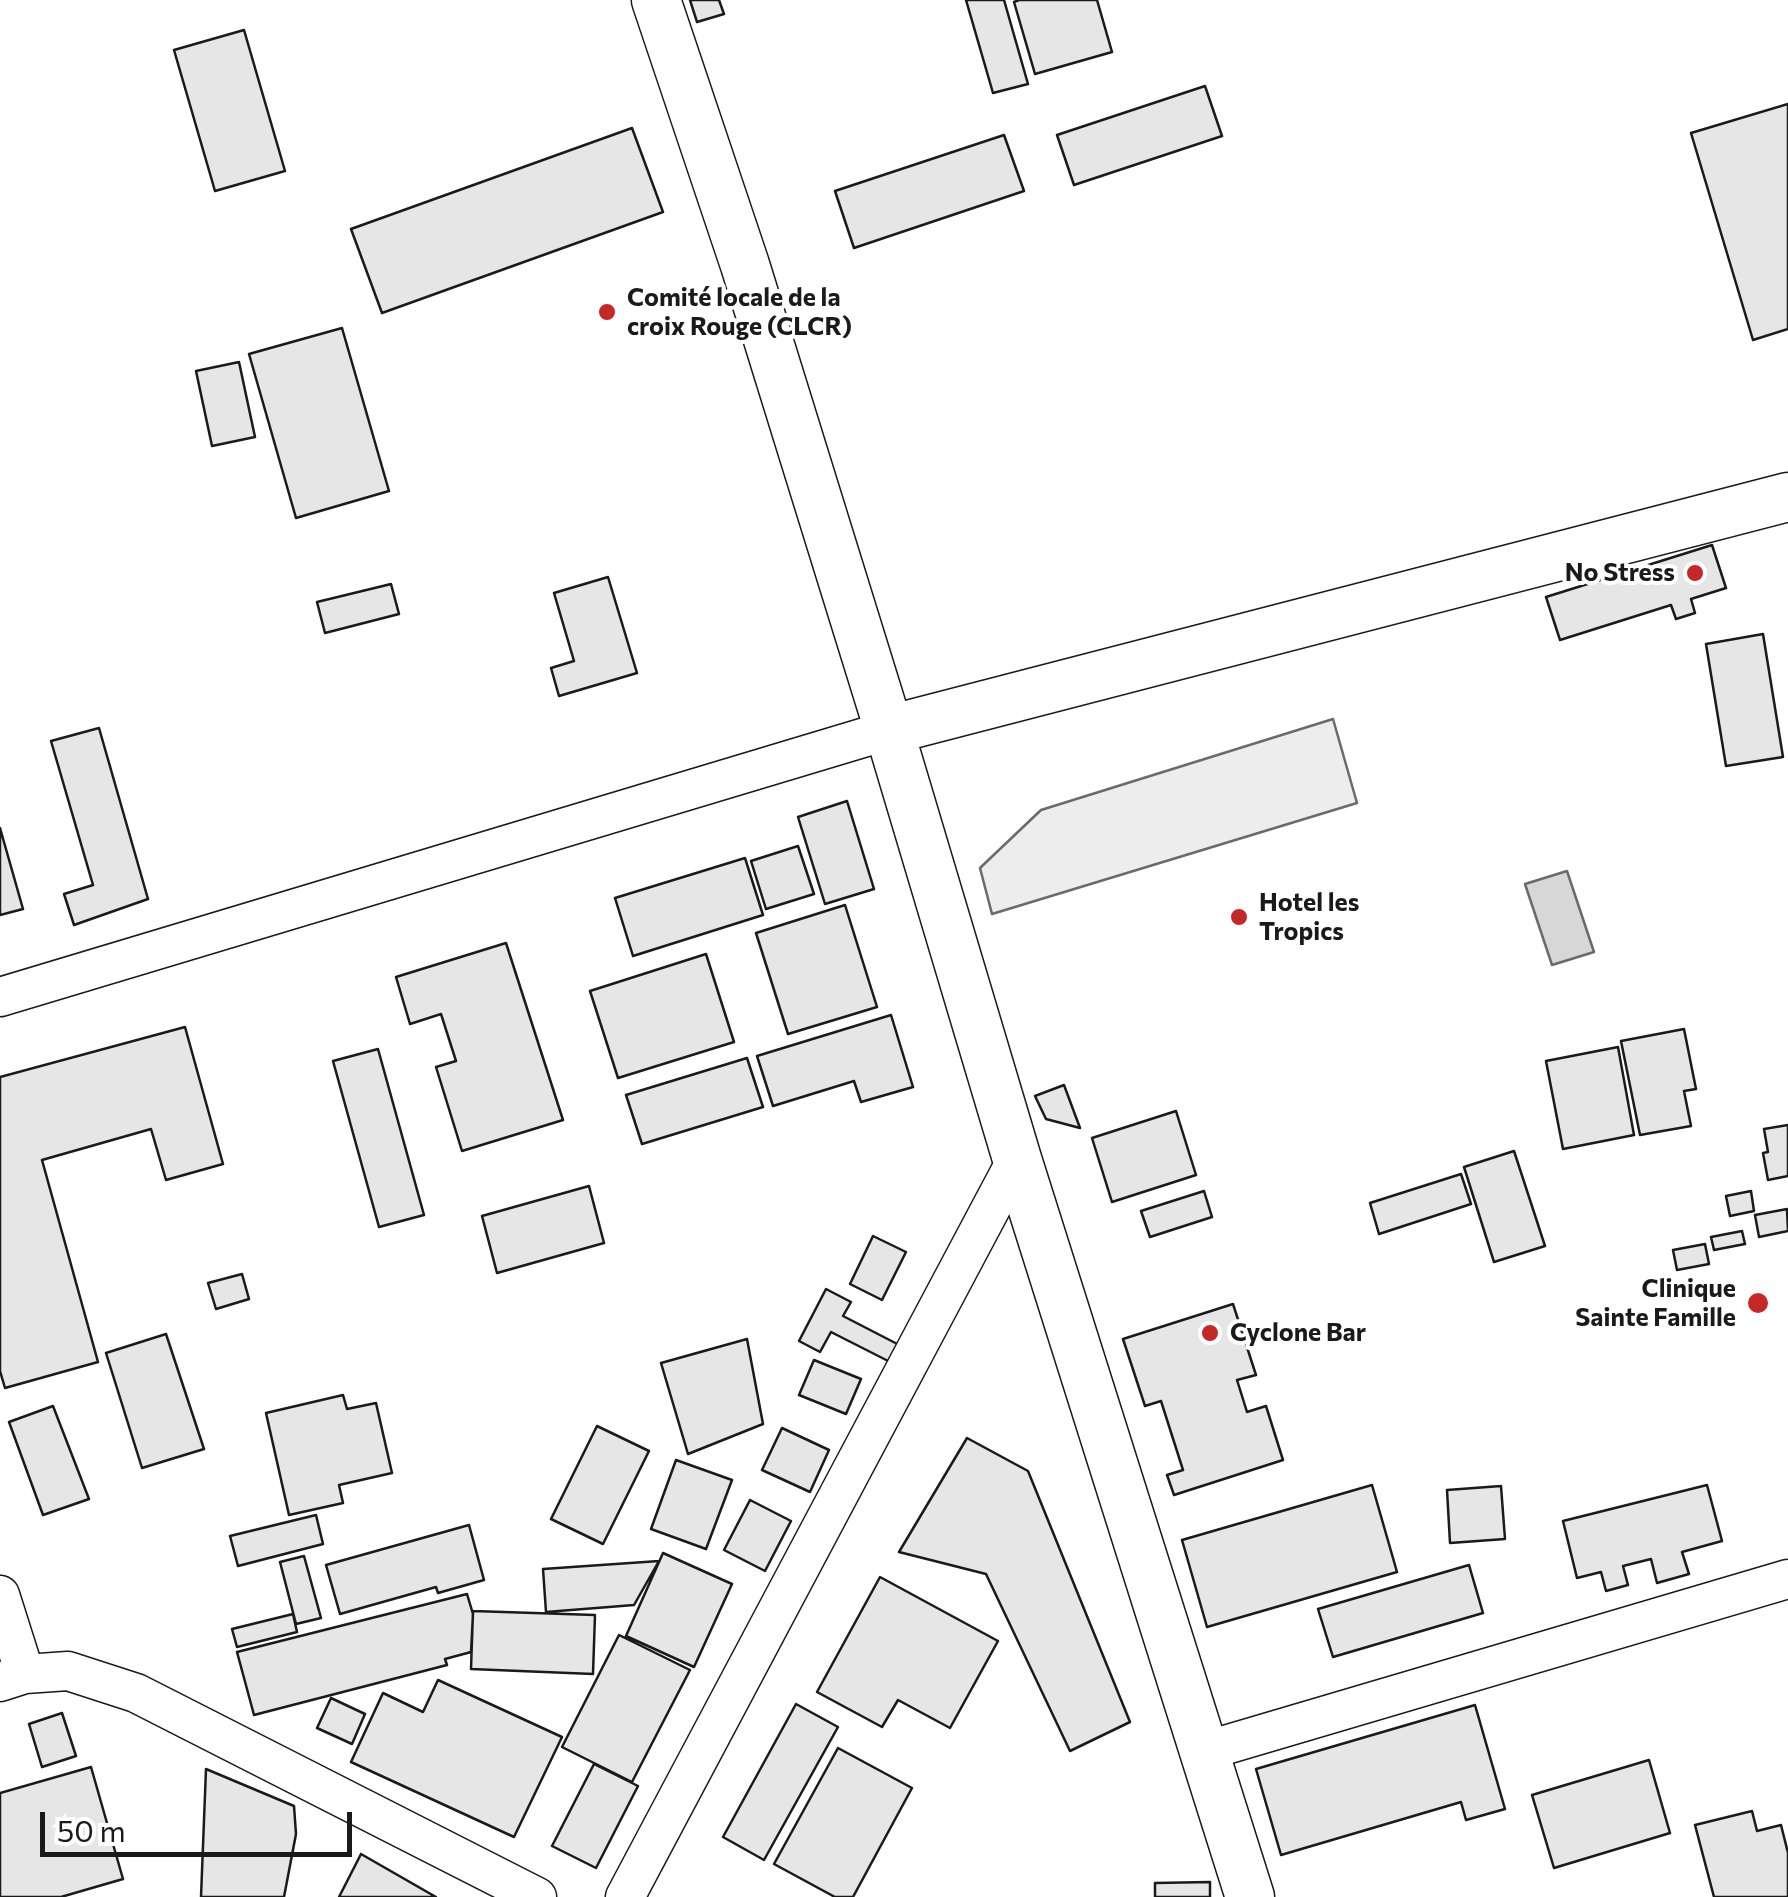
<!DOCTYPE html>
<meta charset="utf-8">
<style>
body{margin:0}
#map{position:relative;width:1788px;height:1897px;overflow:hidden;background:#fff;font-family:Commissioner,sans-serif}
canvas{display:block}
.scale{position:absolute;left:40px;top:1812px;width:312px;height:45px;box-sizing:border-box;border:5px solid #1a1a1a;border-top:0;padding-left:12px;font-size:30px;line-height:35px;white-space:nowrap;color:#1a1a1a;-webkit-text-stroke:8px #fff;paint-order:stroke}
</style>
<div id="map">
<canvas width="1788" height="1897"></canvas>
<div class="scale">50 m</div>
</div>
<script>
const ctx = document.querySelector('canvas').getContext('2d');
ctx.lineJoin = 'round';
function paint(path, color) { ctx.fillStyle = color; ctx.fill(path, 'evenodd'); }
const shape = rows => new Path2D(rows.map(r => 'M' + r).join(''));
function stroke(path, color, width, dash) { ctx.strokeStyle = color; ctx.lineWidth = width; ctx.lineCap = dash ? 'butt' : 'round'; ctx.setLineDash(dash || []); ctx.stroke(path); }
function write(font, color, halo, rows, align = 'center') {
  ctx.font = font + ' Commissioner,sans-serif'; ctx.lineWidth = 8; ctx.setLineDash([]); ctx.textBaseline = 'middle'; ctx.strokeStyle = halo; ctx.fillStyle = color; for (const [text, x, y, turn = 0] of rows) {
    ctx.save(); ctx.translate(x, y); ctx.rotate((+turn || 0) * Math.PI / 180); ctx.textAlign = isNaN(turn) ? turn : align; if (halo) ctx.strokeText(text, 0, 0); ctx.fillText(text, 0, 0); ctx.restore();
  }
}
const built = shape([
 [1333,719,1357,803,992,914,980,868,1041,810,1333,719]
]);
const water = shape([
 [1567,871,1594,952,1552,965,1525,884,1567,871]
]);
const building = shape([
 [690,0,719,0,724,14,697,22,690,0],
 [966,0,1004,0,1028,84,993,93,966,0],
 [1019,0,1097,0,1112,52,1035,74,1014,2,1019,0],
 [244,30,285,171,215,191,174,50,244,30],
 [1205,86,1222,136,1074,185,1057,135,1205,86],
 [1788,104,1788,329,1753,340,1691,133,1788,104],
 [632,128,663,212,382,313,351,229,632,128],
 [1004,135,1024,191,854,248,835,191,1004,135],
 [342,328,389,491,296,518,249,354,342,328],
 [239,362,255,437,212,446,196,371,239,362],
 [1712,545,1726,588,1691,599,1695,613,1676,619,1671,605,1560,640,1546,597,1712,545],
 [608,577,637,673,559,696,551,668,574,661,554,593,608,577],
 [391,584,399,614,325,633,317,602,391,584],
 [1763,634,1783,757,1726,766,1706,644,1763,634],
 [99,728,148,899,74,925,64,894,93,885,51,741,99,728],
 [847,801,874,889,825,904,798,817,847,801],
 [0,828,23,909,0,915,0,828],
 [798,846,814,894,766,909,751,861,798,846],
 [745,858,763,915,633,956,615,898,745,858],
 [845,905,877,1007,788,1034,756,933,845,905],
 [506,943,563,1120,462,1151,436,1067,456,1061,441,1014,410,1024,396,977,506,943],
 [706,954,734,1042,618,1078,590,991,706,954],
 [891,1015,913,1087,861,1102,854,1081,773,1106,757,1056,891,1015],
 [185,1027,223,1164,166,1180,151,1129,42,1160,98,1362,5,1388,0,1371,0,1077,185,1027],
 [1684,1029,1696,1089,1684,1091,1691,1126,1640,1135,1621,1041,1684,1029],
 [1618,1047,1634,1135,1563,1149,1546,1061,1618,1047],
 [378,1049,424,1215,379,1227,333,1061,378,1049],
 [747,1058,763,1107,642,1144,626,1095,747,1058],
 [1064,1085,1080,1128,1046,1119,1035,1096,1064,1085],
 [1176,1111,1196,1175,1112,1202,1092,1138,1176,1111],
 [1788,1125,1788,1176,1768,1180,1763,1153,1768,1152,1764,1129,1788,1125],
 [1514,1151,1545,1246,1494,1262,1464,1167,1514,1151],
 [1461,1174,1471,1204,1379,1234,1370,1203,1461,1174],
 [589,1186,604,1243,497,1273,482,1216,589,1186],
 [1204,1191,1212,1217,1150,1237,1141,1211,1204,1191],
 [1751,1191,1754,1211,1730,1216,1726,1196,1751,1191],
 [1787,1209,1788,1231,1759,1237,1755,1215,1787,1209],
 [1742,1231,1745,1244,1714,1250,1711,1237,1742,1231],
 [873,1236,906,1252,882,1300,850,1284,873,1236],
 [1705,1244,1709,1264,1677,1270,1673,1250,1705,1244],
 [242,1274,249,1299,216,1309,208,1283,242,1274],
 [826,1289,851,1302,843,1316,907,1349,898,1366,831,1332,820,1352,799,1341,826,1289],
 [1233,1304,1256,1375,1237,1380,1247,1412,1266,1406,1283,1460,1174,1495,1167,1475,1183,1470,1161,1401,1145,1406,1123,1339,1233,1304],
 [166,1334,204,1449,142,1468,106,1353,166,1334],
 [747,1339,763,1424,688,1454,661,1363,747,1339],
 [814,1360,861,1379,846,1414,799,1395,814,1360],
 [343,1395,347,1409,376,1403,392,1473,339,1485,343,1503,289,1515,266,1413,343,1395],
 [53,1406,89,1499,43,1515,9,1422,53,1406],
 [597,1426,649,1451,603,1544,551,1519,597,1426],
 [782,1428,829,1450,810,1492,762,1470,782,1428],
 [967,1438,1028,1471,1130,1722,1070,1751,986,1574,899,1552,967,1438],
 [676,1460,732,1480,706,1549,651,1529,676,1460],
 [1372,1485,1397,1572,1207,1627,1182,1540,1372,1485],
 [1707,1485,1722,1541,1682,1552,1689,1574,1657,1583,1651,1559,1623,1566,1628,1585,1606,1591,1601,1572,1577,1578,1563,1521,1707,1485],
 [1501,1486,1505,1539,1450,1543,1447,1490,1501,1486],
 [750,1500,791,1521,765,1571,724,1550,750,1500],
 [316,1515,323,1544,238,1566,230,1536,316,1515],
 [469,1525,484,1580,438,1593,436,1587,340,1614,326,1565,469,1525],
 [663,1553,732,1584,694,1667,626,1636,663,1553],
 [304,1556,321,1618,296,1624,280,1562,304,1556],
 [659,1561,634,1605,546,1612,543,1569,659,1561],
 [1469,1565,1483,1613,1333,1657,1318,1609,1469,1565],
 [880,1577,998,1641,950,1728,898,1700,882,1727,817,1692,880,1577],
 [467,1594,473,1614,471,1652,445,1659,447,1665,254,1715,237,1652,467,1594],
 [473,1611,595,1615,593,1674,471,1669,473,1611],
 [293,1614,297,1632,237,1647,232,1629,293,1614],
 [619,1635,690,1670,632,1782,562,1747,619,1635],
 [438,1680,562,1737,514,1837,351,1762,383,1693,423,1712,438,1680],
 [331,1698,365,1714,352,1744,317,1728,331,1698],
 [796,1704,838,1727,764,1860,723,1837,796,1704],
 [1475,1705,1505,1809,1466,1820,1461,1802,1281,1855,1256,1769,1475,1705],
 [62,1713,76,1756,42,1767,29,1724,62,1713],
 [838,1748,912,1788,853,1897,835,1897,774,1864,838,1748],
 [1649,1760,1670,1833,1554,1868,1532,1795,1649,1760],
 [594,1764,638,1786,596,1868,552,1846,594,1764],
 [91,1767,123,1879,61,1897,0,1897,0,1793,91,1767],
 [206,1769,294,1806,296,1834,284,1897,201,1897,206,1769],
 [1752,1811,1757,1831,1781,1825,1788,1853,1788,1897,1714,1897,1695,1825,1752,1811],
 [361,1854,436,1897,339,1897,361,1854],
 [1210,1882,1210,1897,1155,1897,1155,1883,1210,1882]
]);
const minor = shape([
 [0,997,889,730],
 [0,1595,25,1674],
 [0,1682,25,1674,68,1671,136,1693,537,1897],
 [1205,1751,1788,1579],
 [625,1897,1017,1159]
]);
const tertiary = shape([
 [656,0,745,265,889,730,1017,1159,1250,1897],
 [889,730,1788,497]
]);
const markers = [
 [607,312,10,"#c62828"],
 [1695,573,10,"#c62828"],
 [1239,917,10,"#c62828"],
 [1758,1303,12,"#c62828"],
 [1210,1333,10,"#c62828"]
];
const poiNames = [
 ["Comité locale de la",627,298],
 ["croix Rouge (CLCR)",627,327],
 ["No Stress",1675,573,"right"],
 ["Hotel les",1259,903],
 ["Tropics",1259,932],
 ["Clinique",1736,1289,"right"],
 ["Sainte Famille",1736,1318,"right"],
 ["Cyclone Bar",1230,1333]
];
paint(built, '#ededed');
stroke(built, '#6a6a6a', 2.5);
paint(water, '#d7d7d7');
stroke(water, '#6a6a6a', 2.5);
paint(building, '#e6e6e6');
stroke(building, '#1a1a1a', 2.5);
stroke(minor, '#1a1a1a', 41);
stroke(tertiary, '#1a1a1a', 51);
stroke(minor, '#fff', 38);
stroke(tertiary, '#fff', 48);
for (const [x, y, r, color] of markers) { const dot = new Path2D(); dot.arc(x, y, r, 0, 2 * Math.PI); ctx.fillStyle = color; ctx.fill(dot); stroke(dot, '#fff', 4); }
write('bold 25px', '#1a1a1a', '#fff', poiNames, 'left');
</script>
